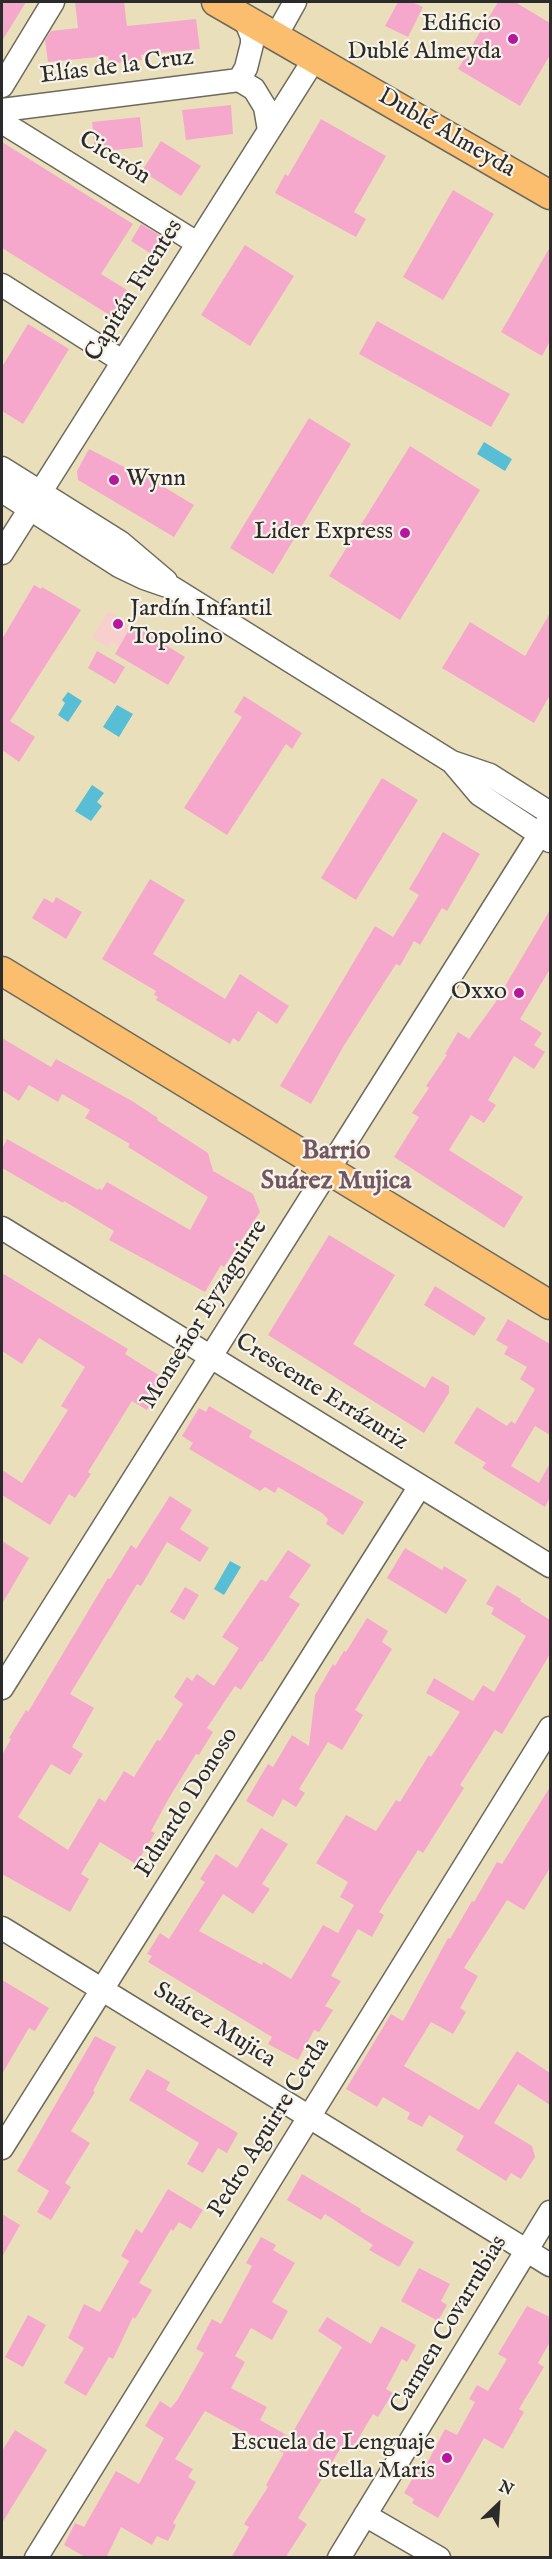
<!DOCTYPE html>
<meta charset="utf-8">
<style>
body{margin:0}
#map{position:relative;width:552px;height:2559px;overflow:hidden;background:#eadfbb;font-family:"IM FELL English",serif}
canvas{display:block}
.frame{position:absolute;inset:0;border:3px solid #2b2b2b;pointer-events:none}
.north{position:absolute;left:468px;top:2475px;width:60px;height:60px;-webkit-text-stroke:4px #f7f3e8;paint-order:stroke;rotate:25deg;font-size:16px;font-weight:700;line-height:24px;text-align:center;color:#2b2b2b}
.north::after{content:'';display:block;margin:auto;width:21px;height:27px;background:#2b2b2b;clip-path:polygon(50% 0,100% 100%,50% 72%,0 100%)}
</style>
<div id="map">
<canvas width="552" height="2559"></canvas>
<div class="frame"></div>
<div class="north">N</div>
</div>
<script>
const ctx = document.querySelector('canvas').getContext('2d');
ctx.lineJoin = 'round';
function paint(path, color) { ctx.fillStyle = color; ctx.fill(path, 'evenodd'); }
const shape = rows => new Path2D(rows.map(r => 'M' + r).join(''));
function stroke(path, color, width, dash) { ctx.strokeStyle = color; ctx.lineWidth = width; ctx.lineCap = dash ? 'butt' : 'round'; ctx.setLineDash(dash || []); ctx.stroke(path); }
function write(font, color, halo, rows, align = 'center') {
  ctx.font = font + ' "IM FELL English",serif'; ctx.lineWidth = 4.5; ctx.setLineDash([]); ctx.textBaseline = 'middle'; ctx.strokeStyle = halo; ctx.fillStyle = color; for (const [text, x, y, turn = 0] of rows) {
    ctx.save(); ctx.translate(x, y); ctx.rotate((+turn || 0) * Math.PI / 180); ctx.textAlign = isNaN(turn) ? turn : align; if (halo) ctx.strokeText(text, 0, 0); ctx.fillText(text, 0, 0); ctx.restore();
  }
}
const built = shape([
 [108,611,125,621,124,624,130,628,119,647,112,642,109,648,92,638]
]);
const water = shape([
 [484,442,512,459,505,471,477,454],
 [68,692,82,701,68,722,58,715,65,703,62,700],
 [117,705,133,714,119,737,103,727],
 [92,785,104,793,97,802,102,806,91,821,75,811],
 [230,1561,241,1567,224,1595,214,1589]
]);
const building = shape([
 [2,2,26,2,2,41],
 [75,2,124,2,127,26,196,19,200,49,141,55,142,60,109,64,108,56,48,62,45,40,51,31,78,28],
 [398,2,412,2,423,7,408,37,385,26],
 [498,2,515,2,550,23,550,55,520,106,458,69],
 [231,105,233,134,186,140,182,110],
 [140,117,143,147,95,152,92,122],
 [321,119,386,156,354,212,366,219,356,237,275,193,285,174,288,176],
 [161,141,201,166,181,196,142,171],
 [2,142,133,224,101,274,127,290,111,316,2,248],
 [453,190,494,214,443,300,403,277],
 [141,224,169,241,158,258,131,241],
 [245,245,294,276,250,346,201,315],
 [550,247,550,341,542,356,501,332],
 [377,321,510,394,491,427,359,354],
 [28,324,69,349,23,424,2,411,2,367],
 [309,418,351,444,273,574,230,548],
 [410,446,480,490,400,620,329,576],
 [89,449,138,474,139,472,194,505,174,537,78,480,77,471],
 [34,585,41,589,42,587,81,610,10,721,35,737,19,762,2,750,2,639],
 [550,613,550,695,534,723,442,668,470,622,525,656],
 [130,628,139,633,141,630,185,657,168,685,115,654],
 [97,651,125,667,115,684,88,668],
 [244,696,302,733,292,749,286,744,227,835,184,808,242,717,234,712],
 [382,778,418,800,356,900,321,878],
 [443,832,480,854,447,911,442,908,420,945,414,941,400,966,396,964,343,1047,311,1104,280,1086,375,926,393,937,419,895,409,889],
 [150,879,185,900,153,954,225,999,240,974,289,1006,277,1024,258,1011,239,1042,233,1038,230,1044,156,1000,158,997,154,995,156,991,102,959],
 [56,897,82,912,66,939,32,918,44,898,53,903],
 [550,910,550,969,520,1019,542,1033,534,1045,545,1052,534,1069,514,1056,488,1100,496,1105,484,1123,471,1115,449,1150,523,1197,504,1228,394,1157,419,1117,412,1113,429,1088,426,1086,447,1055,445,1054,458,1032,469,1039,495,1003],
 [2,1038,51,1067,56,1059,132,1101,158,1118,157,1120,208,1153,213,1171,253,1194,260,1212,224,1267,221,1265,205,1292,109,1240,114,1231,64,1201,63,1203,2,1168,2,1149,7,1139,98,1190,99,1188,102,1190,107,1182,190,1230,208,1197,128,1147,130,1144,85,1118,90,1110,62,1094,58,1102,29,1085,19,1101,2,1090],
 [329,1235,395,1275,353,1344,425,1388,432,1376,449,1386,449,1393,424,1433,268,1335],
 [2,1273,128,1349,125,1354,165,1379,147,1410,132,1401,88,1472,91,1474,75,1498,69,1494,50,1525,2,1495,2,1470,22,1483,68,1410,61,1406,85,1367,39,1338,22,1364,2,1351],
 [435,1286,486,1318,474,1336,424,1305],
 [508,1319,550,1344,550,1435,535,1426,511,1466,539,1483,550,1463,550,1497,545,1507,482,1468,486,1463,454,1443,477,1407,507,1426,511,1421,515,1424,535,1389,520,1379,527,1367,504,1354,508,1347,496,1340],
 [209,1406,252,1431,249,1437,364,1502,343,1535,326,1524,328,1519,322,1513,278,1487,275,1493,265,1487,260,1491,189,1449,193,1443,182,1436,199,1408,206,1412],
 [170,1496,192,1510,180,1529,209,1548,200,1562,167,1542,141,1586,137,1584,70,1694,94,1708,72,1747,83,1754,70,1775,51,1764,18,1817,68,1850,99,1798,105,1802,124,1771,134,1777,157,1740,160,1741,183,1704,174,1697,187,1677,192,1681,197,1674,214,1686,239,1648,222,1637,261,1579,266,1582,288,1550,311,1565,289,1597,300,1604,262,1662,260,1661,241,1690,235,1686,207,1728,213,1732,199,1755,196,1754,169,1798,151,1831,155,1833,136,1864,100,1842,81,1874,89,1879,70,1912,2,1874,2,1755,11,1739,9,1738,26,1710,28,1712,108,1578,110,1579,131,1545,136,1549],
 [2,1541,29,1558,2,1604],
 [405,1548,442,1570,444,1566,467,1580,446,1614,387,1578],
 [497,1585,521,1599,520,1601,550,1620,550,1654,502,1734,495,1730,460,1785,464,1788,423,1853,418,1850,379,1912,384,1915,372,1937,358,1929,331,1976,341,1981,325,2006,333,2010,319,2032,314,2030,298,2060,268,2044,272,2037,148,1962,152,1956,147,1954,160,1933,169,1939,205,1882,200,1879,216,1854,237,1868,261,1828,288,1844,262,1884,270,1889,253,1914,223,1894,199,1931,262,1965,263,1962,291,1979,323,1925,338,1933,354,1905,340,1897,348,1882,316,1863,346,1815,376,1831,396,1800,400,1802,429,1755,431,1757,460,1712,426,1693,434,1678,473,1701,483,1685,494,1692,526,1636,491,1614,494,1608,486,1604],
 [185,1587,199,1595,184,1620,170,1612],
 [367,1618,388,1631,382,1642,392,1649,355,1710,363,1715,342,1750,328,1742,299,1789,305,1793,296,1807,283,1799,273,1817,246,1801,268,1764,273,1767,292,1735,309,1746,315,1695,333,1664,335,1666,344,1651,346,1652],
 [550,1787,550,1868,524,1910,507,1900,464,1968,478,1976,460,2008,466,2012,453,2034,431,2022,404,2066,479,2110,517,2051,550,2073,550,2105,518,2084,494,2123,532,2146,535,2157,521,2179,511,2173,506,2181,456,2150,464,2136,429,2115,422,2127,407,2119,410,2113,383,2097,377,2107,346,2089,391,2014,403,2021,448,1938,450,1939,472,1901,474,1902,497,1862,502,1864],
 [2,1980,49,2008,35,2031,29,2028,2,2074],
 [95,2036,116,2047,93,2091,95,2092,71,2131,90,2143,65,2183,71,2187,51,2220,37,2212,49,2191,17,2171],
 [147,2069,170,2082,166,2090,238,2133,227,2153,218,2148,203,2173,187,2164,199,2143,129,2100],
 [302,2174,361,2209,360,2211,414,2242,399,2267,369,2250,373,2245,325,2214,321,2220,287,2200],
 [168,2189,203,2210,191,2229,179,2222,173,2231,171,2229,139,2283,152,2290,135,2319,133,2317,113,2359,109,2357,86,2396,64,2383,84,2348,68,2338,84,2304,100,2312,129,2261,121,2256,136,2229,142,2233],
 [2,2214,20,2225,2,2257],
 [261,2237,276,2245,273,2250,295,2263,272,2302,288,2311,272,2340,251,2328,235,2356,245,2362,231,2388,267,2407,260,2420,290,2437,342,2347,318,2331,327,2317,371,2344,381,2326,416,2345,407,2362,402,2359,386,2389,393,2393,378,2417,373,2414,351,2451,342,2446,298,2518,307,2524,285,2558,231,2558,249,2527,244,2524,268,2487,266,2485,284,2453,205,2411,175,2459,193,2469,188,2477,196,2482,173,2523,176,2525,168,2541,157,2536,152,2545,121,2527,106,2558,87,2558,64,2545,75,2523,84,2527,116,2471,139,2484,164,2438,145,2426,160,2401,171,2408,178,2399,204,2353,196,2349,212,2319,221,2324,252,2266,246,2263],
 [419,2268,450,2284,441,2301,447,2305,438,2321,401,2301],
 [527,2306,550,2317,550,2342,538,2363,544,2367,519,2409,524,2412,503,2449,484,2438,438,2518,412,2503,414,2499,404,2493,418,2469,423,2471,445,2429,457,2435,475,2402,469,2399,477,2385,488,2391,507,2359,498,2354],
 [28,2315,46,2325,23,2367,5,2357],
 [15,2430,47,2450,2,2523,2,2451]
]);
const minor = shape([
 [276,36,295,2],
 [239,80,246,68,252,44,252,37,244,17],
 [2,86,53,2],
 [2,110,239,80,254,89,265,107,269,130],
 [2,122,197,243],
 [2,285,122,361],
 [2,468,120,542,166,581],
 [2,491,119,566,144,578,173,588,452,762,490,775,550,813],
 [2,553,315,58],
 [452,762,479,794,550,841],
 [2,1228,550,1566],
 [2,1688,550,818],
 [2,1928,550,2265],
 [2,2148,420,1486],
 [365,2515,439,2558],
 [36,2558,550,1728],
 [339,2558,550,2212]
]);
const major = shape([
 [216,2,550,195],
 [2,971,550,1305]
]);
const markers = [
 [513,39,6,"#b5179e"],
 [114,480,6,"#b5179e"],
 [405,533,6,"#b5179e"],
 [118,624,6,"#b5179e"],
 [519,993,6,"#b5179e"],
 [447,2458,6,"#b5179e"]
];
const poiNames = [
 ["Edificio",501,25],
 ["Dublé Almeyda",501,53],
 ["Wynn",126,480,"left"],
 ["Lider Express",393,533],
 ["Jardín Infantil",130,610,"left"],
 ["Topolino",130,638,"left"],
 ["Oxxo",507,993],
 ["Escuela de Lenguaje",435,2444],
 ["Stella Maris",435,2472]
];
const streetNames = [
 ["Elías de la Cruz",117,68,-7],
 ["Dublé Almeyda",446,134,30],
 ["Cicerón",114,159,32],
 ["Capitán Fuentes",135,291,-58],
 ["Monseñor Eyzaguirre",205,1315,-58],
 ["Crescente Errázuriz",321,1393,32],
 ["Eduardo Donoso",188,1803,-58],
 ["Suárez Mujica",214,2026,32],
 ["Pedro Aguirre Cerda",270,2128,-58],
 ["Carmen Covarrubias",450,2325,-59]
];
const neighbourhoodNames = [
 ["Barrio",336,1153],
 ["Suárez Mujica",336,1183]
];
paint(built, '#f7d0cd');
paint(water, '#57bed5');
paint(building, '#f6a8cc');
stroke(minor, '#6e6a5d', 25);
stroke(major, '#6e6a5d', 31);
stroke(minor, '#fff', 22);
stroke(major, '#fabe6e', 28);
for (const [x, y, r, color] of markers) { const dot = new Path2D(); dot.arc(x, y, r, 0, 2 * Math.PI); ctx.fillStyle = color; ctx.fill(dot); stroke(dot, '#f7f3e8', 2); }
write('24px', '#2b2b2b', '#f7f3e8', poiNames, 'right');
write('24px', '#2b2b2b', '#f7f3e8', streetNames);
write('bold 26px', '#725763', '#f7f3e8', neighbourhoodNames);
</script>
